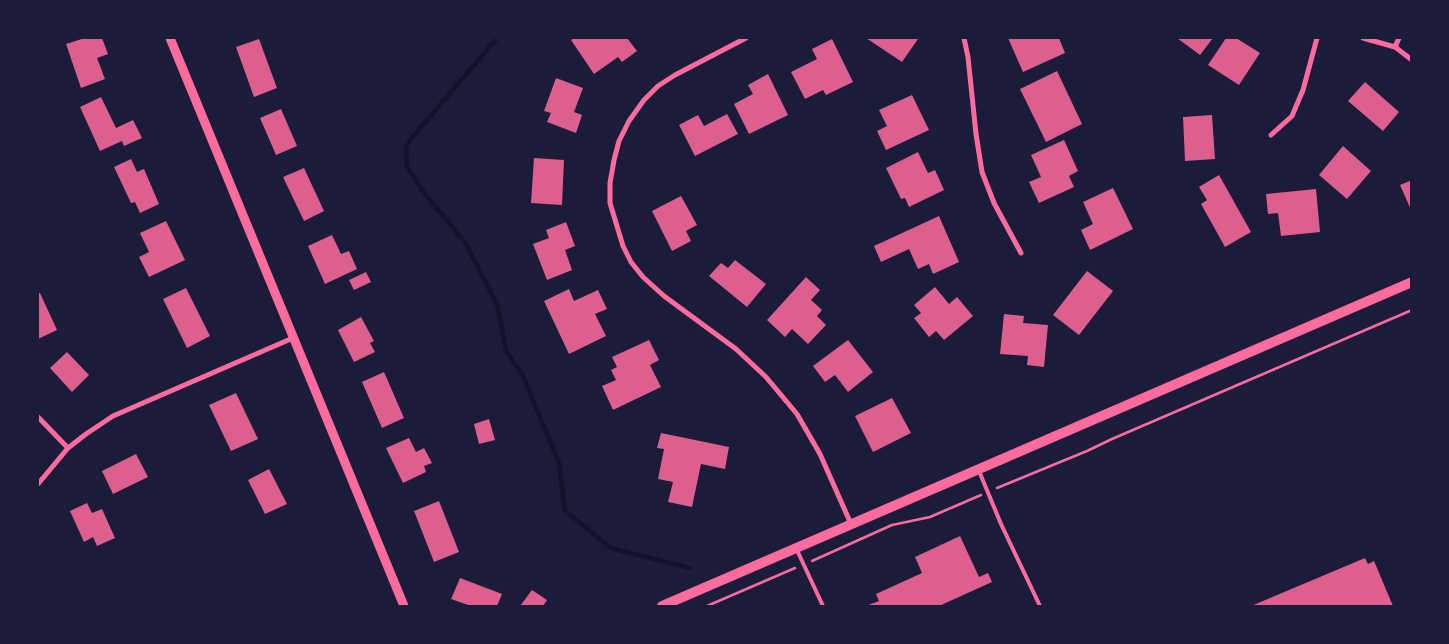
<!DOCTYPE html>
<style>
body{margin:0}
#map{position:relative;width:1449px;height:644px;overflow:hidden;background:#1b1b3a;font-family:Ubuntu,sans-serif}
canvas{display:block}
.frame{position:absolute;inset:0;border:39px solid #1b1b3a;pointer-events:none}
</style>
<div id="map">
<canvas width="1449" height="644"></canvas>
<div class="frame"></div>
</div>
<script>
const ctx = document.querySelector('canvas').getContext('2d');
ctx.lineJoin = 'round';
const shape = rows => new Path2D(rows.map(r => 'M' + r).join(''));
function stroke(path, color, width, dash) { ctx.strokeStyle = color; ctx.lineWidth = width; ctx.lineCap = dash ? 'butt' : 'round'; ctx.setLineDash(dash || []); ctx.stroke(path); }
function paint(path, color) { ctx.fillStyle = color; ctx.fill(path, 'evenodd'); }
const stream = shape([
 [497,38,406,145,407,166,422,190,466,244,497,304,506,351,523,376,559,463,565,511,611,548,690,568]
]);
const building = shape([
 [85,38,102,38,108,54,97,58,105,79,81,88,66,44],
 [574,38,627,38,637,51,622,62,618,57,594,74,571,40],
 [866,38,916,38,918,39,902,62],
 [1008,38,1059,38,1065,53,1023,72],
 [1177,38,1213,38,1200,55],
 [1226,38,1236,38,1260,53,1239,85,1208,65],
 [259,39,277,88,254,97,236,47],
 [832,39,853,82,826,95,823,90,805,99,791,72,817,59,812,49],
 [1057,71,1082,124,1046,142,1020,89],
 [768,74,788,115,749,134,734,104,753,94,748,85],
 [556,78,583,88,574,112,582,115,576,133,547,122,551,113,544,111],
 [1365,82,1399,112,1383,131,1348,101],
 [912,95,929,130,886,150,877,131,887,126,879,110],
 [101,97,116,128,133,120,142,138,124,146,122,141,100,151,80,107],
 [281,109,297,146,276,155,260,118],
 [727,114,738,134,695,156,679,125,698,115,704,126],
 [1212,115,1215,159,1185,161,1183,117],
 [1064,140,1078,171,1069,176,1074,187,1039,203,1029,182,1041,177,1031,155],
 [1343,146,1371,171,1347,199,1319,175],
 [918,152,928,173,935,170,944,190,909,207,905,198,901,199,886,168],
 [534,158,564,160,562,205,531,203],
 [131,159,137,172,144,169,159,204,140,213,135,202,131,203,114,167],
 [304,168,324,211,304,221,283,177],
 [1219,175,1251,232,1225,247,1201,204,1207,200,1199,187],
 [1412,180,1412,212,1400,185],
 [1113,188,1133,229,1090,250,1081,230,1093,224,1083,202],
 [1316,189,1320,232,1281,236,1278,213,1268,214,1266,194],
 [681,196,697,225,686,231,691,241,672,251,652,211],
 [939,216,959,262,933,274,929,264,918,269,909,249,881,262,874,246],
 [166,221,185,260,149,277,139,257,149,252,140,233],
 [566,222,575,246,565,250,572,270,547,280,533,244,549,238,546,230],
 [332,235,341,254,349,251,357,269,325,284,308,246],
 [735,260,766,284,747,307,709,276,721,263,728,268],
 [1087,271,1113,291,1079,335,1053,315],
 [366,272,371,282,354,290,349,280],
 [806,277,820,290,811,300,822,310,817,316,826,325,808,344,792,329,785,337,767,320],
 [935,287,949,304,957,297,973,316,944,340,936,331,929,337,914,318,921,313,914,305],
 [186,288,210,336,187,348,163,299],
 [569,289,574,301,598,290,607,309,595,314,606,336,569,354,544,301],
 [40,293,57,330,38,339,38,294],
 [1004,314,1024,316,1023,323,1048,325,1044,367,1027,365,1028,356,1000,354],
 [361,317,374,341,370,343,375,352,354,362,338,330],
 [649,340,659,360,650,365,661,387,613,410,602,386,616,380,611,370,617,367,612,357],
 [848,340,873,372,848,392,835,375,825,382,813,366],
 [67,352,89,375,72,392,50,368],
 [384,372,404,418,382,428,362,382],
 [236,393,258,439,231,451,209,405],
 [892,398,911,433,873,452,855,416],
 [489,419,495,440,479,444,474,424],
 [661,433,729,447,725,469,701,464,692,507,668,502,673,482,658,479,664,449,657,448],
 [409,438,416,452,424,448,432,463,424,466,426,472,403,483,386,448],
 [136,454,148,477,113,494,102,471],
 [269,469,287,504,265,514,248,480],
 [439,501,459,552,434,562,414,511],
 [87,503,92,513,102,509,115,538,97,546,93,537,84,542,70,511],
 [960,536,979,577,988,573,992,582,939,606,866,606,879,601,876,594,922,573,915,557],
 [1365,558,1368,564,1374,561,1393,606,1251,606],
 [460,578,502,594,497,606,471,606,451,599],
 [532,590,547,600,543,606,520,606]
]);
const path = shape([
 [997,488,1087,451,1112,439,1412,310],
 [812,561,892,525,930,517,981,495],
 [707,606,795,568]
]);
const service = shape([
 [979,471,1001,524,1040,606],
 [796,548,823,606]
]);
const minor = shape([
 [746,38,675,75,658,86,644,100,629,121,619,141,614,160,610,183,610,203,623,246,631,262,643,277,664,296,736,349,766,377,797,414,820,454,851,524],
 [964,38,968,57,976,134,982,172,994,203,1021,253],
 [1363,38,1395,47,1412,60],
 [1395,47,1399,38],
 [1271,135,1292,116,1303,90,1317,38],
 [38,417,68,448],
 [38,484,68,448,86,434,113,416,293,338]
]);
const tertiary = shape([
 [170,38,404,606]
]);
const secondary = shape([
 [662,606,1412,282]
]);
stroke(stream, '#12122b', 4.5);
paint(building, '#dd5f8e');
stroke(path, '#ff6b9d', 2.5);
stroke(service, '#ff6b9d', 4);
stroke(minor, '#ff6b9d', 5);
stroke(tertiary, '#ff6b9d', 9);
stroke(secondary, '#ff6b9d', 10);
</script>
